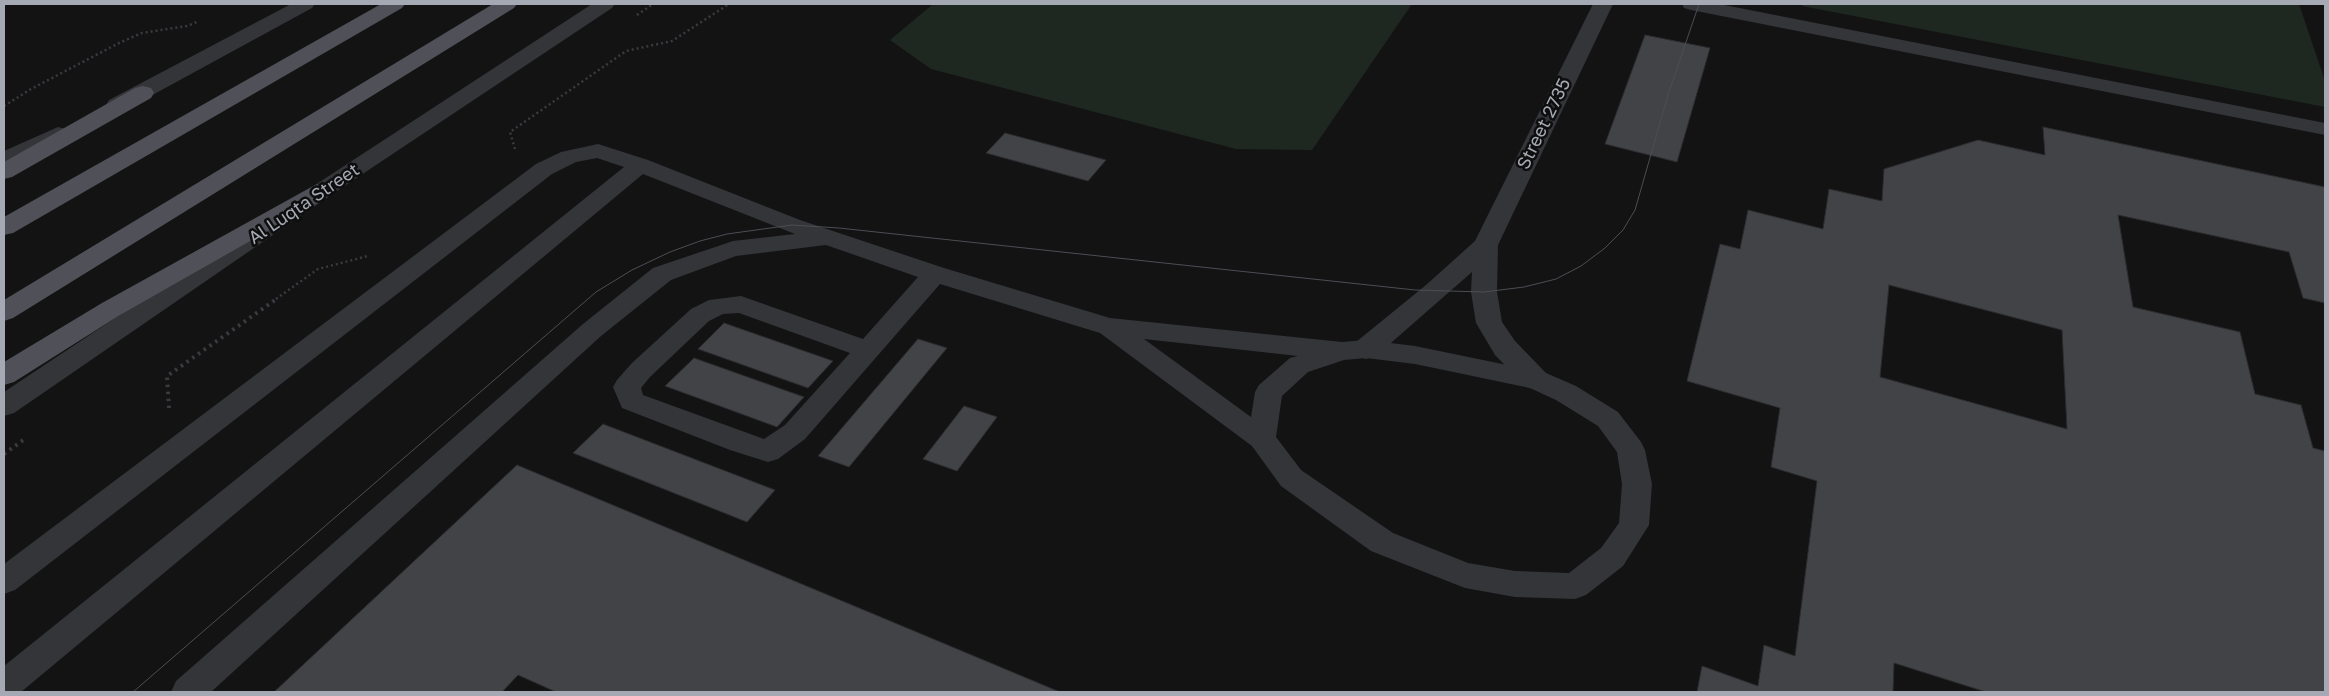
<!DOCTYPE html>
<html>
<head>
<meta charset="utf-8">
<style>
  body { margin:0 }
  #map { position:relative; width:2329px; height:696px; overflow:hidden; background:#131314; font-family:"Golos Text",sans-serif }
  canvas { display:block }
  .frame { position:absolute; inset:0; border:5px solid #a5a9b4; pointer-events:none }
</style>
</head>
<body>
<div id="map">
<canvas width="2329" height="696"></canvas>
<div class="frame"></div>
</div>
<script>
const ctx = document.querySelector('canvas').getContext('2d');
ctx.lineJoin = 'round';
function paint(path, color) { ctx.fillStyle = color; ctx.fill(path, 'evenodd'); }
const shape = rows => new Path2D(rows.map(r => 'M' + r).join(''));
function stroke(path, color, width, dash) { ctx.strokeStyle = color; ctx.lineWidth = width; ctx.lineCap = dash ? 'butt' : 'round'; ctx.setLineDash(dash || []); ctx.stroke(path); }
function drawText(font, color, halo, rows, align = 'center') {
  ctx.font = font + ' "Golos Text",sans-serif'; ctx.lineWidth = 5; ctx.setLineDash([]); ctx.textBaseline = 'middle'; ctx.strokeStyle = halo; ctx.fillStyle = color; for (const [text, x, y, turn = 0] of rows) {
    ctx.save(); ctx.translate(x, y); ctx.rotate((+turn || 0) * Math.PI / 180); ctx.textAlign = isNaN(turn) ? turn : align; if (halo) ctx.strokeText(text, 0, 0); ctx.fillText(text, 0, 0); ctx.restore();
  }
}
const green = shape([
  [933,4,1412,4,1312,150,1236,149,931,69,890,40],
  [1803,4,2299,4,2325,81,2325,107,1802,6]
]);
const building = shape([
  [1645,35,1710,48,1677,162,1605,144,1645,35],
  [2043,127,2325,187,2325,303,2303,298,2289,252,2118,215,2133,307,2240,332,2255,394,2301,405,2313,448,2325,451,2325,692,1986,692,1894,663,1893,692,1697,692,1702,666,1758,686,1764,645,1795,656,1817,481,1771,467,1780,408,1687,381,1720,244,1740,249,1748,210,1823,229,1829,189,1882,201,1884,169,1978,140,2045,155,2043,127],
  [1889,285,2062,330,2067,429,1880,377,1889,285],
  [1005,133,1106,160,1088,181,986,153,1005,133],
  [724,323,833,361,808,388,698,349,724,323],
  [918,339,947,348,849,467,818,456,918,339],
  [694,358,804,397,777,427,665,386,694,358],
  [964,406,997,417,957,471,923,459,964,406],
  [603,424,775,490,747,522,573,453,603,424],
  [517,465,1060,692,556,692,518,675,502,692,274,692,517,465]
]);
const pathFar1 = shape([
  [637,15,653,4],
  [4,106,31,89,119,43,142,33,187,26,197,22],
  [515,149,510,132,626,51,672,41,729,4],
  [276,299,318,269,368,256]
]);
const path = shape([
  [169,408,167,376,278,298],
  [4,454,26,438]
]);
const lane = shape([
  [1682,4,1719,4,2325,123,2325,135,1691,10,1684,8,1682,4],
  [598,144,648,160,800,220,944,268,1110,318,1342,342,1366,340,1415,346,1546,373,1576,386,1618,412,1641,442,1645,450,1652,484,1649,525,1623,566,1586,595,1575,599,1515,597,1465,588,1371,551,1281,486,1252,446,1100,333,940,284,805,439,778,459,768,462,730,450,622,408,613,387,617,380,632,363,691,309,709,300,741,296,863,339,918,277,826,245,736,256,671,280,601,336,211,692,171,692,176,681,583,324,653,268,733,241,795,234,643,174,21,692,4,692,4,666,624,167,597,158,576,162,552,174,15,590,4,594,4,564,536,164,561,152,598,144],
  [739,313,850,353,785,425,764,439,643,395,641,388,650,377,709,321,723,314,739,313],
  [1144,339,1298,356,1290,358,1259,385,1255,392,1251,417,1144,339],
  [1366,358,1415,364,1530,388,1556,400,1598,426,1617,452,1622,484,1619,523,1601,548,1569,573,1515,571,1468,563,1393,533,1301,470,1276,437,1282,396,1308,372,1344,360,1366,358]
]);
const street = shape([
  [291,4,315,4,312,8,125,110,117,112,109,110,106,105,109,100,291,4],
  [592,4,615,4,612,8,331,195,14,413,4,416,4,392,315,185,592,4],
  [1593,4,1613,4,1498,245,1497,292,1502,322,1515,341,1546,373,1550,380,1546,387,1536,390,1526,387,1495,355,1476,323,1471,292,1472,272,1376,356,1366,359,1356,356,1352,349,1356,342,1426,285,1475,241,1593,4],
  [58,127,66,129,69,134,66,139,12,165,4,167,4,151,58,127]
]);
const primary = shape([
  [381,4,405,4,402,8,13,233,4,235,4,217,381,4],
  [493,4,517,4,514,8,13,318,4,321,4,300,493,4],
  [143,86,151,88,154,93,151,98,12,177,4,179,4,162,135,88,143,86],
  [323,183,331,185,335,190,331,195,120,315,14,382,4,385,4,362,102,303,315,185,323,183]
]);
const tram = shape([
  [133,692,596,292,632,270,670,252,700,241,727,234,792,225,839,228,1415,290,1484,292,1524,287,1556,279,1581,266,1605,248,1623,230,1635,210,1668,95,1699,4]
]);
const streetNames = [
  ["Street 2735",1544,124,-64],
  ["Al Luqta Street",304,204,-34]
];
paint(green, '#1f2721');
paint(building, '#424347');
stroke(building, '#2d2d30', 1);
stroke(pathFar1, '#3a3b40', 2.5, [2, 3]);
stroke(path, '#3a3b40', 4, [2.5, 4.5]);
paint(lane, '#343539');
paint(street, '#343539');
paint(primary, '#505158');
stroke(tram, '#4d4e54', 1);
drawText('18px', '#a5a9b4', '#0e0e0f', streetNames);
</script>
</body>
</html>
